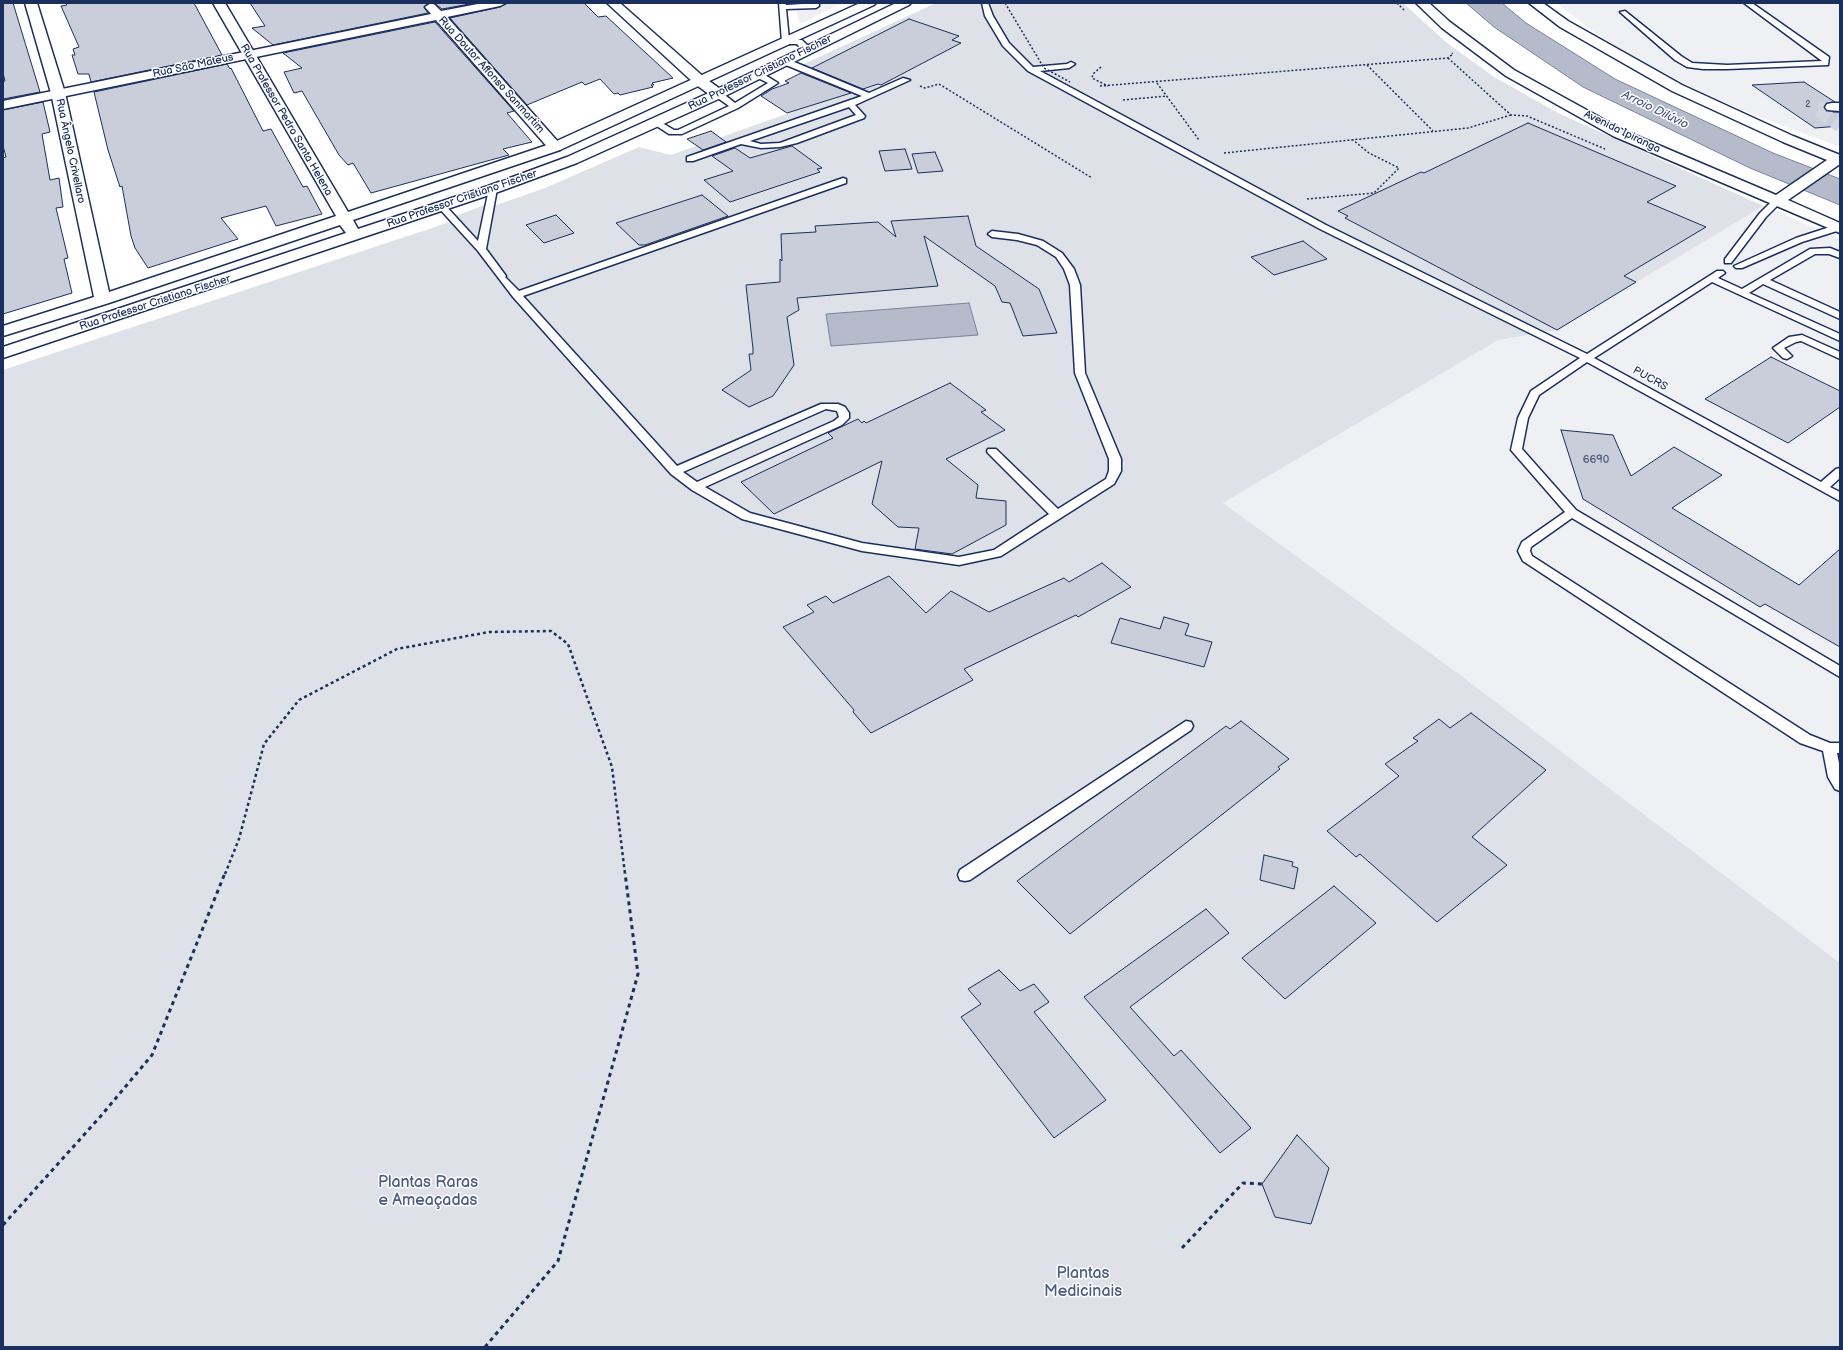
<!DOCTYPE html>
<html>
<head>
<meta charset="utf-8">
<style>
  body { margin:0 }
  #map { position:relative; width:1843px; height:1350px; overflow:hidden; background:#fff; font-family:"Balsamiq Sans",sans-serif }
  canvas { display:block }
  .frame { position:absolute; inset:0; border:4px solid #1b2f5e; pointer-events:none }
</style>
</head>
<body>
<div id="map">
<canvas width="1843" height="1350"></canvas>
<div class="frame"></div>
</div>
<script>
const ctx = document.querySelector('canvas').getContext('2d');
ctx.lineJoin = 'round';
function paint(path, color) { ctx.fillStyle = color; ctx.fill(path, 'evenodd'); }
const shape = rows => new Path2D(rows.map(r => 'M' + r).join(''));
function stroke(path, color, width, dash) { ctx.strokeStyle = color; ctx.lineWidth = width; ctx.lineCap = dash ? 'butt' : 'round'; ctx.setLineDash(dash || []); ctx.stroke(path); }
function drawText(font, color, halo, rows, align = 'center') {
  ctx.font = font + ' "Balsamiq Sans",sans-serif'; ctx.lineWidth = 3; ctx.setLineDash([]); ctx.textBaseline = 'middle'; ctx.strokeStyle = halo; ctx.fillStyle = color; for (const [text, x, y, turn = 0] of rows) {
    ctx.save(); ctx.translate(x, y); ctx.rotate((+turn || 0) * Math.PI / 180); ctx.textAlign = isNaN(turn) ? turn : align; if (halo) ctx.strokeText(text, 0, 0); ctx.fillText(text, 0, 0); ctx.restore();
  }
}
const built = shape([
  [794,3,842,3,800,24],
  [936,3,1403,3,1447,43,1494,77,1558,113,1646,154,1840,239,1840,963,1459,674,1223,503,1497,340],
  [1556,3,1840,3,1840,147,1747,112,1703,93,1643,62,1599,36]
]);
const green = shape([
  [936,3,1403,3,1447,43,1494,77,1558,113,1763,206,1557,330,1498,340,1223,503,1459,674,1840,963,1840,1347,3,1347,3,370,426,230,458,219,456,216,487,204,485,209,545,188,639,147,671,155,837,96,793,69]
]);
const water = shape([
  [1466,3,1502,3,1526,23,1615,79,1773,153,1840,179,1840,205,1750,168,1583,87,1494,27,1466,3],
  [969,303,978,335,831,346,826,314,969,303]
]);
const building = shape([
  [3,3,13,3,40,92,3,99,3,82,5,81,3,73,3,3],
  [65,3,194,3,222,55,91,82,89,74,78,74,72,55,75,55,73,49,79,47,61,6,67,5,65,3],
  [250,3,428,3,424,7,428,13,273,45,252,28,265,26,250,3],
  [434,3,475,3,442,9,434,3],
  [507,3,584,3,598,17,606,16,673,78,652,83,654,85,651,85,653,87,620,95,618,93,614,94,600,79,585,85,582,82,527,105,450,18,500,7,507,3],
  [909,19,959,36,952,40,961,43,881,85,878,84,863,89,812,68,909,19],
  [435,22,514,111,507,113,532,142,503,149,509,155,371,193,353,163,348,165,339,155,302,91,294,93,284,72,302,68,283,53,435,22],
  [227,64,230,69,231,68,263,131,271,129,303,187,307,186,322,214,276,226,266,206,221,218,238,239,148,268,135,248,131,236,122,186,120,187,108,150,94,92,227,64],
  [801,73,851,93,787,113,761,96,772,89,789,83,785,81,801,73],
  [1804,82,1835,102,1827,103,1824,108,1827,112,1840,112,1840,126,1815,128,1752,85,1804,82],
  [43,102,50,132,42,134,50,180,59,178,63,207,56,208,68,258,64,259,72,293,3,314,3,158,6,157,3,146,3,110,43,102],
  [1528,123,1676,186,1647,202,1706,227,1624,276,1636,282,1557,330,1345,218,1348,216,1338,211,1421,172,1424,173,1528,123],
  [711,131,726,142,703,150,687,139,711,131],
  [792,146,822,168,817,169,820,172,730,202,704,180,733,171,712,156,735,148,750,158,792,146],
  [905,149,912,169,885,171,879,151,905,149],
  [935,152,943,171,918,173,912,154,935,152],
  [702,195,728,216,645,245,639,245,616,223,702,195],
  [556,215,574,233,544,243,526,225,556,215],
  [968,216,976,246,1039,289,1057,333,1023,336,1010,303,1002,302,995,286,924,236,938,286,797,298,799,310,787,317,794,365,773,396,749,407,722,390,751,370,749,354,753,354,753,349,746,285,780,282,780,259,782,261,781,234,816,232,815,226,878,222,896,237,891,221,968,216],
  [1303,241,1327,259,1274,275,1251,257,1303,241],
  [1771,357,1840,391,1840,407,1788,443,1705,399,1771,357],
  [950,383,986,410,981,412,1005,430,946,459,978,485,976,498,1006,501,1006,525,952,554,915,549,919,528,898,527,872,504,882,461,774,514,741,482,833,438,828,433,858,419,862,423,864,421,866,423,950,383],
  [1561,430,1613,435,1631,476,1674,447,1722,475,1672,508,1799,585,1840,549,1840,647,1765,604,1760,607,1583,499,1561,430],
  [1102,563,1131,587,1078,617,1076,615,964,669,973,680,871,733,853,712,854,710,783,627,814,612,807,605,826,596,833,603,889,576,926,613,951,591,989,612,1064,578,1069,582,1102,563],
  [1164,617,1189,624,1185,635,1212,642,1204,667,1111,643,1120,618,1160,629,1164,617],
  [1471,713,1546,770,1472,837,1507,865,1437,922,1360,854,1356,857,1327,831,1399,776,1385,764,1418,741,1413,738,1439,719,1450,728,1471,713],
  [1241,721,1289,759,1278,767,1280,769,1070,934,1017,881,1226,726,1230,729,1241,721],
  [1264,855,1293,862,1292,866,1298,868,1294,889,1260,880,1264,855],
  [1334,886,1376,923,1285,999,1242,958,1334,886],
  [1206,909,1229,933,1130,1007,1174,1056,1181,1050,1251,1128,1220,1153,1084,997,1206,909],
  [999,970,1020,991,1034,984,1049,1002,1034,1012,1106,1100,1054,1138,961,1017,981,1004,968,989,999,970],
  [1297,1135,1329,1168,1311,1224,1275,1217,1262,1184,1297,1135]
]);
const streetTunnel = shape([
  [1832,107,1816,109,1840,126]
]);
const pathFar2 = shape([
  [1397,3,1405,11],
  [1448,58,1511,115,1527,116,1605,149],
  [1367,65,1433,131],
  [1101,67,1093,74,1092,78,1108,86],
  [1157,83,1199,140],
  [920,86,925,88,939,84,1092,178],
  [1100,86,1448,58,1453,54,1452,53],
  [1123,100,1167,96],
  [1224,153,1468,128,1511,115],
  [1307,199,1374,193,1399,168,1369,153,1353,140]
]);
const pathFar1 = shape([
  [225,874,239,839,264,744,299,700,397,649,489,632,551,631,568,644,612,767,625,874]
]);
const path = shape([
  [3,1225,100,1117,152,1055,225,873],
  [1182,1248,1243,1183,1262,1184],
  [485,1347,558,1261,638,974,625,873]
]);
const lane = shape([
  [779,3,785,3,786,5,819,3,819,6,816,8,786,9,789,40,802,40,810,48,810,52,804,52,797,44,786,44,782,42,779,3],
  [982,3,988,3,993,16,1009,43,1033,67,1067,64,1071,62,1075,64,1069,68,1040,71,1326,225,1587,354,1717,271,1723,271,1725,273,1718,278,1742,289,1810,249,1830,248,1840,252,1840,258,1829,254,1815,254,1770,280,1840,312,1840,319,1763,284,1749,293,1840,334,1840,341,1712,282,1594,358,1821,482,1836,469,1840,468,1840,478,1830,487,1840,492,1840,501,1587,362,1539,395,1528,418,1522,449,1576,510,1840,666,1840,677,1572,518,1531,547,1530,551,1532,556,1810,735,1830,743,1840,743,1840,753,1837,753,1840,768,1840,791,1835,789,1828,777,1823,751,1800,743,1523,561,1518,551,1522,542,1565,512,1511,450,1518,418,1531,391,1580,358,1320,229,1028,71,1003,46,985,16,982,3],
  [1744,3,1752,3,1829,57,1828,65,1727,69,1703,69,1687,67,1675,60,1620,12,1625,11,1681,56,1692,63,1727,65,1822,61,1744,3],
  [781,59,787,59,869,93,903,78,910,80,855,105,865,116,864,118,797,143,780,147,761,148,741,144,693,161,687,161,687,157,862,96,781,63,781,59],
  [849,107,856,115,791,139,780,143,761,144,750,141,849,107],
  [754,72,760,72,778,83,738,108,682,134,669,134,652,123,659,121,674,130,678,130,729,106,715,96,715,92,721,92,735,103,768,83,754,76,754,72],
  [843,178,846,179,846,183,523,296,677,466,821,404,838,404,845,407,849,413,849,418,842,425,705,487,750,513,862,543,959,557,994,550,1049,514,988,453,987,451,988,449,996,449,1058,509,1106,479,1109,471,1109,459,1075,373,1070,285,1064,269,1056,257,1037,245,1017,240,992,237,988,234,992,231,1018,234,1043,241,1062,253,1074,269,1080,285,1085,373,1121,459,1121,471,1114,484,1001,556,959,565,862,551,742,519,692,490,671,474,513,297,478,251,437,206,438,204,444,204,478,241,489,189,490,187,496,187,497,189,486,249,506,276,505,277,519,291,843,178],
  [826,409,837,411,839,417,834,421,697,482,683,472,826,409],
  [1777,198,1780,199,1780,203,1766,217,1731,263,1725,263,1725,259,1760,213,1774,199,1777,198],
  [1836,225,1840,225,1840,230,1802,242,1742,268,1736,268,1734,266,1796,238,1836,225],
  [1802,335,1840,352,1840,359,1801,341,1796,342,1784,348,1792,356,1787,359,1783,358,1773,348,1789,337,1802,335],
  [1186,721,1191,722,1193,726,1191,730,970,880,965,881,960,880,958,875,960,870,1186,721]
]);
const street = shape([
  [431,3,435,5,441,11,483,3,506,3,500,6,447,17,560,144,562,147,560,150,550,150,436,20,3,109,3,101,431,14,425,7,431,3],
  [607,3,620,3,705,78,723,91,725,94,723,97,713,97,695,84,607,3],
  [1832,103,1840,103,1840,111,1827,110,1825,107,1827,104,1832,103]
]);
const secondary = shape([
  [25,3,37,3,65,93,109,292,336,216,213,3,225,3,348,212,550,144,860,3,876,3,874,5,560,150,353,220,358,229,488,186,567,157,713,91,896,3,911,3,909,5,723,97,577,163,498,192,3,358,3,347,346,233,340,225,109,303,3,336,3,326,94,297,51,93,25,3],
  [1416,3,1429,3,1450,22,1514,70,1623,130,1776,195,1827,160,1783,142,1672,91,1560,27,1529,3,1543,3,1568,21,1682,85,1793,136,1840,155,1840,164,1788,200,1840,223,1840,233,1613,136,1506,76,1442,28,1416,3]
]);
const pathBridge = shape([
  [1005,3,1044,68,1070,82]
]);
const farNumbernames = [
  ["2",1808,105]
];
const farStreetnames = [
  ["Rua São Mateus",193,66,-12],
  ["Rua Professor Cristiano Fischer",760,73,-26],
  ["Rua Doutor Affonso Sanmartim",491,75,48],
  ["Rua Professor Pedro Santa Helena",286,120,60],
  ["Avenida Ipiranga",1622,132,26],
  ["Rua Ângelo Crivellaro",70,151,78],
  ["Rua Professor Cristiano Fischer",462,199,-19],
  ["Rua Professor Cristiano Fischer",155,303,-18],
  ["PUCRS",1650,379,29]
];
const numberNames = [
  ["6690",1596,460]
];
const farWaternames = [
  ["Arroio Dilúvio",1655,110,26]
];
const nearParknames = [
  ["Plantas Raras",428,1183],
  ["e Ameaçadas",428,1201],
  ["Plantas",1083,1274],
  ["Medicinais",1083,1292]
];
paint(built, '#eff0f4');
paint(green, '#dee1e7');
paint(water, '#b5bbca');
stroke(water, '#77839f', 1);
paint(building, '#caceda');
stroke(building, '#1b2f5e', 1);
stroke(streetTunnel, '#d1d5df', 13, [13, 6]);
stroke(lane, '#1b2f5e', 3);
stroke(street, '#1b2f5e', 3);
stroke(secondary, '#1b2f5e', 3);
stroke(pathFar2, '#1b2f5e', 1.5, [2, 2]);
stroke(pathFar1, '#1b2f5e', 2.5, [3, 3]);
stroke(path, '#1b2f5e', 3, [4, 4]);
paint(lane, '#fff');
paint(street, '#fff');
paint(secondary, '#fff');
stroke(pathBridge, '#1b2f5e', 1.5, [2, 2]);
drawText('9px', '#47577d', null, farNumbernames);
drawText('11px', '#1b2f5e', '#fff', farStreetnames);
drawText('11px', '#47577d', null, numberNames);
drawText('italic 12px', '#49597e', '#fff', farWaternames);
drawText('16px', '#4c5c80', '#fff', nearParknames);
</script>
</body>
</html>
